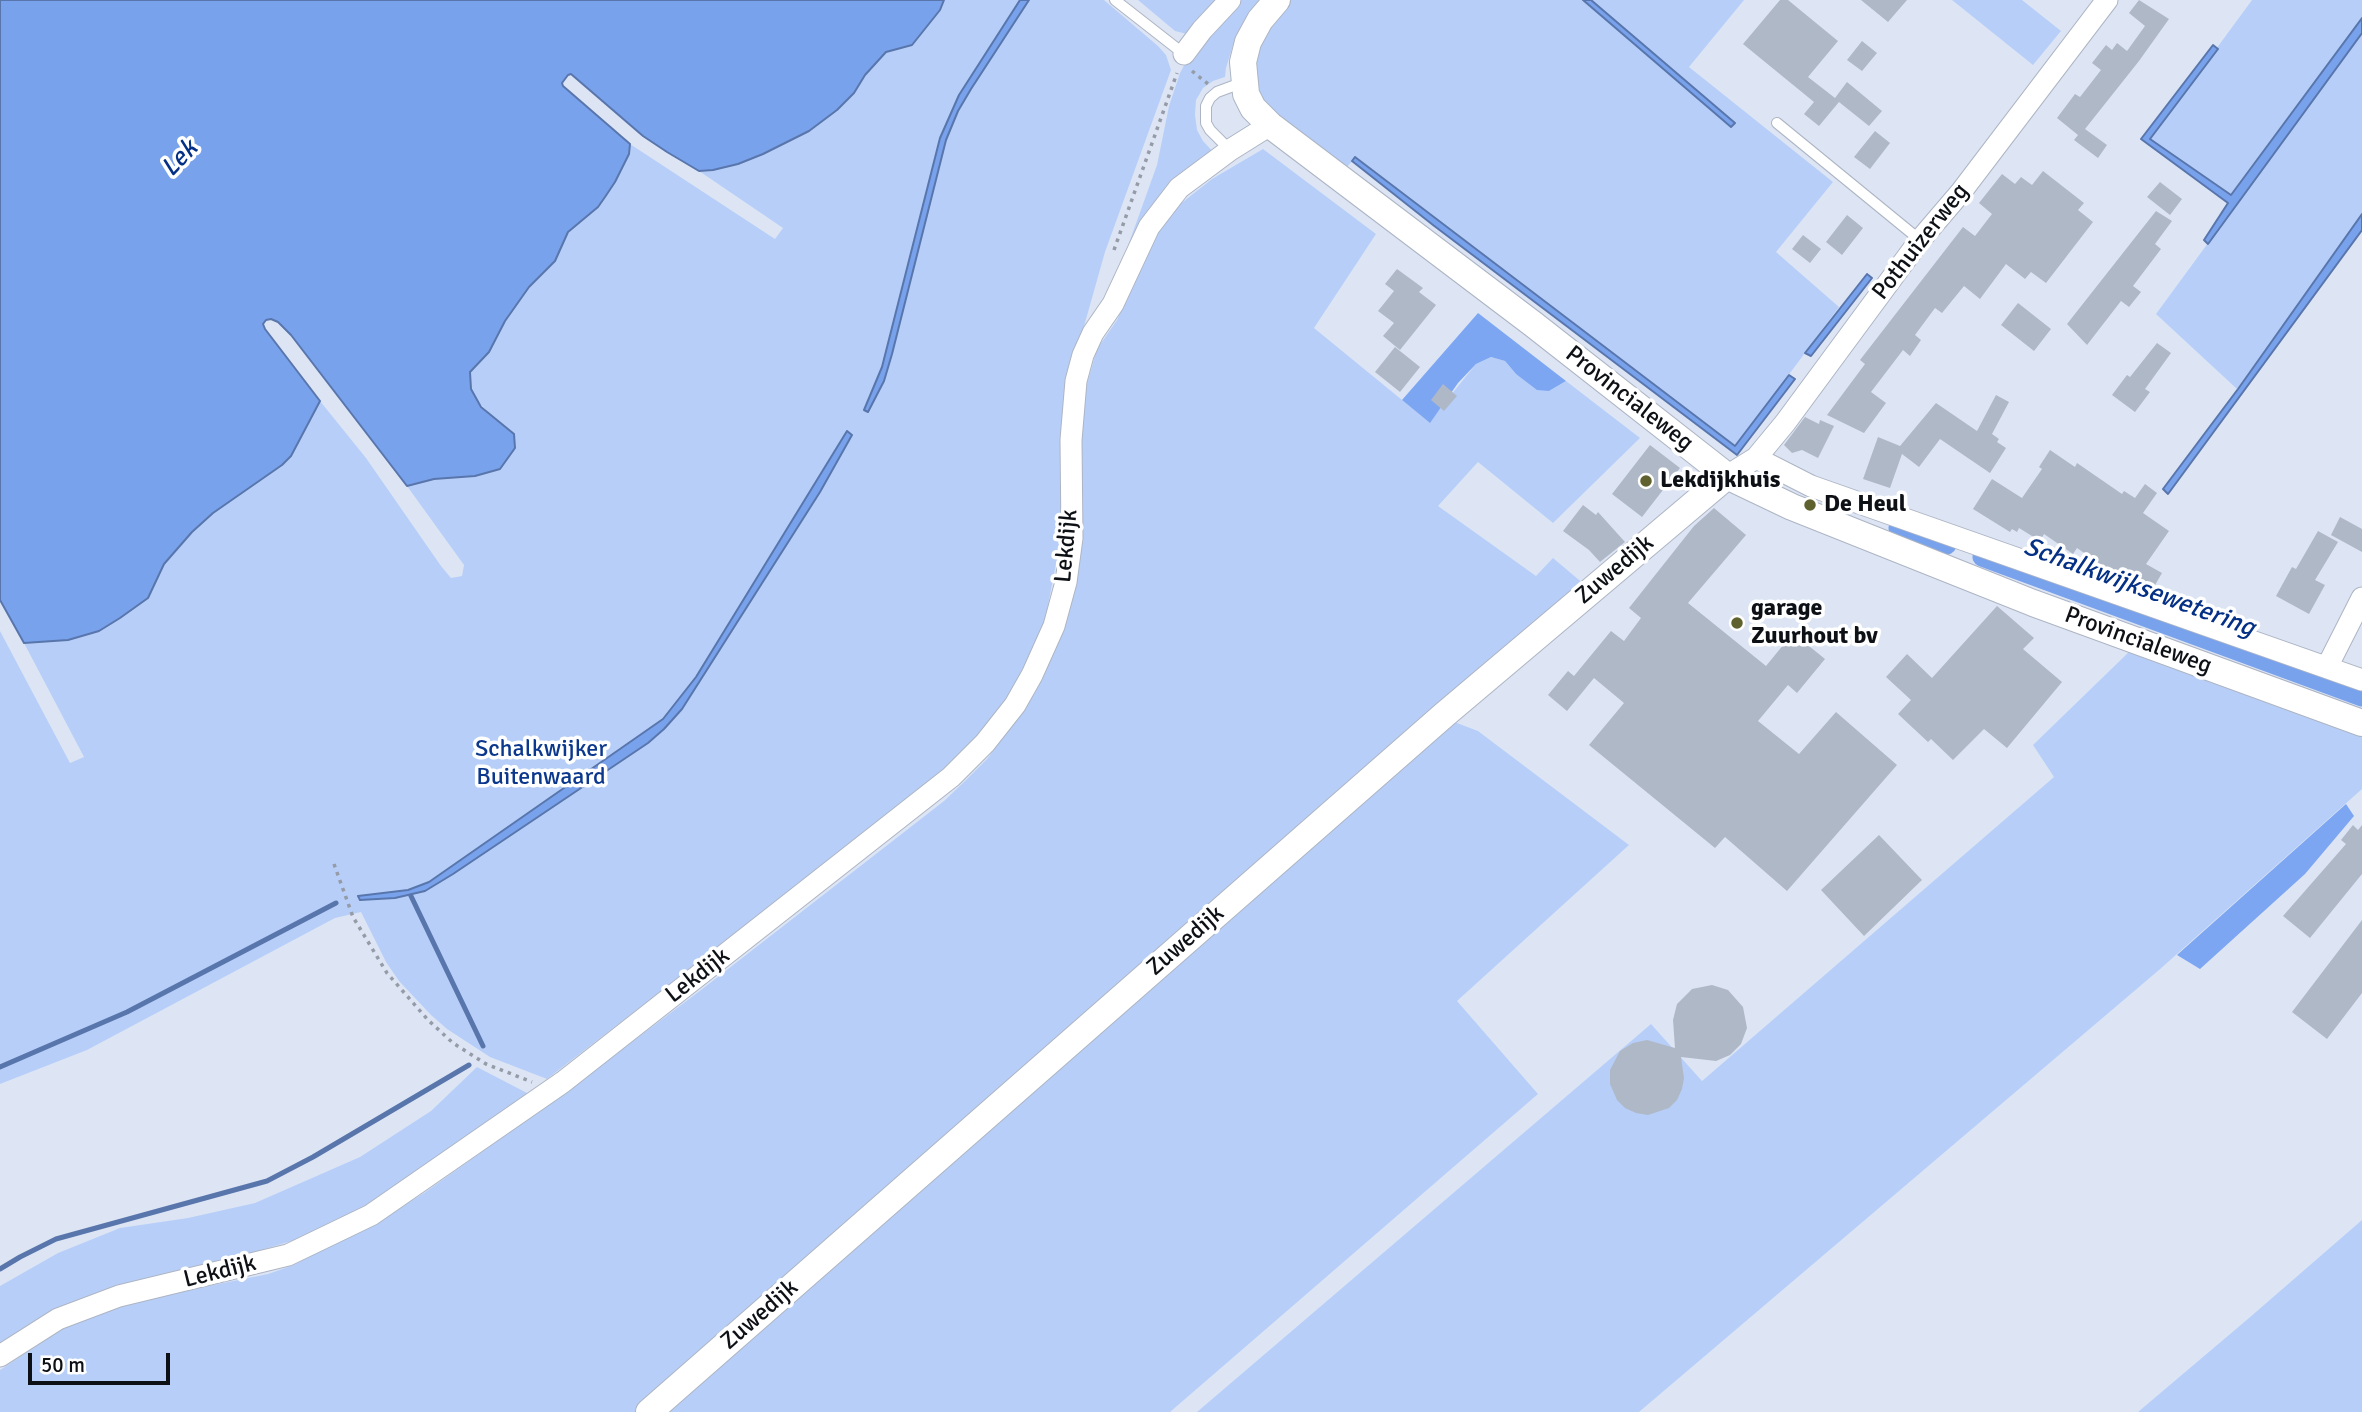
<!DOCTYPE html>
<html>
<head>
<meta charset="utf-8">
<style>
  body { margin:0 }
  #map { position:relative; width:2362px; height:1412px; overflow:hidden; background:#dde5f5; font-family:Signika,sans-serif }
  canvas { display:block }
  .scale { position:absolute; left:28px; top:1353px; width:142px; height:32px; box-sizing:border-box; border:4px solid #0d1015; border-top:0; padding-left:9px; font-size:21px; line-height:24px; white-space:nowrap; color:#0d1015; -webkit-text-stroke:5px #fff; paint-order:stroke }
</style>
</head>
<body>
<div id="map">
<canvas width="2362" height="1412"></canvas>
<div class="scale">50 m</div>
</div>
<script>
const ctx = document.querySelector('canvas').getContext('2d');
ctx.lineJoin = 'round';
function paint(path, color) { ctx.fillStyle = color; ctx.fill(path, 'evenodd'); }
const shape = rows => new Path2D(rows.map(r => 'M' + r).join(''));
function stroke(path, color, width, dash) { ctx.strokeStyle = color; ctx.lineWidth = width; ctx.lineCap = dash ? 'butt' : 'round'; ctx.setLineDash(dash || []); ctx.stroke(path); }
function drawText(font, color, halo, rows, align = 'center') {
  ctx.font = font + ' Signika,sans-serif'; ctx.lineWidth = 7; ctx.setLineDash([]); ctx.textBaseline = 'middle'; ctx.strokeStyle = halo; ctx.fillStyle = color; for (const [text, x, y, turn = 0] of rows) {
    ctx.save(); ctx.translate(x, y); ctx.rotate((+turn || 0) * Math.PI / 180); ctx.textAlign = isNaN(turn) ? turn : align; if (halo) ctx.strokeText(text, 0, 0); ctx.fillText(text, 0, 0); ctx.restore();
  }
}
const green = shape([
  [944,0,1104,0,1158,46,1166,55,1171,70,1105,252,1066,390,1062,517,1059,548,1045,621,1017,684,978,735,923,789,547,1079,490,1057,447,1029,431,1015,399,981,386,962,361,912,335,918,87,1050,0,1084,0,631,70,763,84,757,24,643,68,640,99,631,148,598,164,564,192,532,213,513,282,465,320,401,366,458,441,566,451,578,462,576,464,565,407,486,434,479,475,476,499,469,515,449,514,434,493,418,474,397,471,389,470,372,489,352,505,321,529,286,555,261,568,232,605,197,615,182,629,154,630,144,775,239,783,228,699,171,738,164,809,131,837,110,854,93,865,75,886,52,912,45,940,10],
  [1138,0,1217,0,1187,34,1175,31],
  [1240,0,1265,0,1245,23,1233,45,1226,68,1225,77,1213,81,1203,88,1196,100,1195,115,1197,130,1203,141,1216,155,1116,279,1157,165,1169,106,1180,73,1195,45],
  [1291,0,1744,0,1689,67,1833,182,1776,252,1839,307,1736,446,1356,157,1344,170,1270,111,1261,97,1255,80,1254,64,1265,30],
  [1952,0,2022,0,2061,31,2033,65],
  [2252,0,2362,0,2362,18,2230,195,2150,139],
  [2362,33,2362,214,2237,389,2156,314],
  [1263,149,1376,234,1314,328,1429,422,1476,364,1491,357,1505,361,1516,374,1549,391,1566,381,1640,438,1553,523,1478,462,1438,506,1536,576,1553,558,1585,585,637,1412,0,1412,0,1370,63,1329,92,1315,139,1300,268,1274,291,1266,381,1220,424,1193,548,1105,701,990,944,801,965,781,987,759,1022,713,1035,693,1058,644,1068,612,1080,467,1082,412,1087,384,1097,349,1117,320,1149,248,1170,212,1212,179],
  [2133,648,2362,728,2362,789,2159,970,1639,1412,1197,1412,1651,1024,1702,1081,2054,777,2033,745],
  [1449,720,1478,731,1629,845,1457,1001,1538,1094,1170,1412,660,1412],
  [477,1067,529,1094,399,1187,312,1235,261,1250,134,1282,56,1310,0,1346,0,1286,58,1253,120,1228,188,1218,255,1203,360,1157,431,1111],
  [2362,1220,2362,1412,2138,1412,2249,1318]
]);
const forest = shape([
  [1478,313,1566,381,1549,391,1537,390,1516,374,1505,361,1491,357,1476,364,1458,383,1430,423,1402,400],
  [2346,804,2354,816,2305,874,2200,969,2177,955]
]);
const water = shape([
  [0,0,944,0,940,10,912,45,886,52,865,75,854,93,837,110,809,131,763,154,738,164,713,170,699,171,667,152,643,136,571,74,568,75,562,83,563,86,630,144,629,154,615,182,605,197,598,207,568,232,555,261,529,287,505,321,489,352,470,372,471,389,481,407,514,434,515,448,500,469,475,476,434,479,407,486,291,335,278,322,271,319,266,320,263,324,265,329,320,401,291,456,282,465,213,513,192,532,164,564,148,598,120,618,99,631,68,640,24,643,0,600,0,0],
  [1020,0,1029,0,971,89,958,111,946,140,892,354,884,381,868,412,864,410,882,367,940,138,959,95,1020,0],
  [1583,0,1591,0,1735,123,1731,127,1583,0],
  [2362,18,2362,33,2208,244,2204,240,2228,203,2141,139,2213,45,2218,49,2150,139,2231,195,2362,18],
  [1355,157,1735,446,1789,375,1795,379,1737,455,1433,225,1352,161,1355,157],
  [2362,214,2362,230,2168,494,2163,489,2238,389,2362,214],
  [1867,274,1872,278,1811,356,1805,353,1867,274],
  [847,431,852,435,820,492,682,709,664,729,648,743,453,874,425,891,395,898,360,900,358,896,408,890,429,882,663,719,696,677,847,431]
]);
const stream = shape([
  [411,896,483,1046],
  [0,1067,127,1012,336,903],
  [0,1269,20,1257,56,1239,267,1181,313,1157,469,1065]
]);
const canal = shape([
  [1898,528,1947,545],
  [1982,557,2362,697]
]);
const building = shape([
  [1780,0,1788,0,1838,41,1808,77,1835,98,1847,82,1882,111,1869,126,1839,102,1819,126,1804,114,1814,102,1743,44],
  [1861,0,1907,0,1888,22],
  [2139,0,2169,19,2139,61,2085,129,2107,145,2098,158,2074,140,2078,135,2057,118,2075,94,2080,97,2101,70,2092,63,2106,45,2112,50,2117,43,2127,51,2145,26,2129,13],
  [1862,41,1877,53,1862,71,1847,60],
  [1875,131,1890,143,1870,169,1854,157],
  [2043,171,2084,203,2078,210,2093,222,2046,283,2031,272,2025,279,2006,264,1980,299,1964,286,1942,313,1935,308,1915,335,1921,340,1910,356,1903,350,1871,392,1886,403,1864,433,1827,415,1865,364,1860,360,1963,227,1975,236,1992,214,1979,203,2002,174,2015,184,2021,177,2032,185],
  [2160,182,2182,199,2170,215,2147,197],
  [2156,211,2172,221,2155,244,2161,249,2133,286,2141,292,2129,307,2121,301,2087,345,2067,324],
  [1847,215,1863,228,1842,255,1826,242],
  [1803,235,1821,249,1810,263,1792,249],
  [1397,269,1423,288,1419,292,1436,305,1400,350,1383,336,1394,323,1378,311,1394,291,1385,284],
  [2018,303,2051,329,2034,351,2001,325],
  [2157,343,2171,353,2145,389,2150,392,2135,412,2112,395,2127,375,2130,377],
  [1395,347,1420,367,1400,392,1375,372],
  [1443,384,1457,396,1444,411,1431,400],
  [1996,395,2009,402,1992,434,1999,439,1997,442,2006,448,1990,473,1940,439,1919,467,1902,454,1890,488,1863,479,1878,437,1900,446,1936,403,1977,431],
  [1805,417,1819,424,1820,420,1834,426,1818,458,1802,450,1792,453,1784,445],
  [1650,445,1680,468,1642,517,1612,494],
  [2050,450,2075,467,2077,463,2122,494,2124,491,2135,498,2145,484,2157,493,2143,513,2169,531,2146,564,2162,573,2151,592,2107,569,2077,548,2073,554,2044,534,2040,541,2019,528,2017,532,2012,529,2010,532,1973,509,1992,479,2022,498,2042,469,2039,467],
  [1583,505,1596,515,1598,512,1625,542,1600,562,1589,550,1563,531],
  [1714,508,1746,535,1688,603,1766,666,1793,633,1825,659,1797,693,1788,685,1758,721,1799,754,1836,712,1897,765,1787,891,1725,837,1715,848,1589,745,1624,703,1594,678,1567,711,1548,695,1568,671,1574,676,1611,631,1624,641,1641,618,1629,608,1694,526],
  [2340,517,2362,529,2362,552,2331,535],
  [2318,531,2338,542,2315,580,2325,585,2309,614,2276,596,2292,567,2296,569],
  [1997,606,2034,638,2023,649,2062,682,2007,748,1984,729,1953,760,1931,739,1928,742,1898,714,1911,700,1886,677,1907,654,1932,678],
  [2353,825,2358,830,2362,825,2362,874,2310,938,2283,916,2346,844,2341,840],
  [1879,835,1922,880,1864,936,1821,890],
  [2362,920,2362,993,2327,1039,2292,1012],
  [1712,985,1728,990,1743,1007,1747,1028,1741,1044,1730,1055,1716,1061,1681,1057,1684,1078,1682,1089,1677,1100,1669,1108,1648,1115,1636,1113,1625,1108,1617,1100,1610,1084,1610,1070,1620,1051,1633,1043,1647,1040,1675,1048,1673,1020,1677,1004,1692,989]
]);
const path = shape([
  [1192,71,1208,84],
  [1114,250,1177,73],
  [334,864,353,917,387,973,428,1020,453,1043,486,1064,532,1082]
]);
const service = shape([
  [1115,0,1184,54],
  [1777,123,1920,240],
  [1230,150,1210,130,1206,123,1206,106,1210,98,1217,92,1244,82]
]);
const minor = shape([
  [1184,54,1202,30,1230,0],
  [1756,458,1811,486,2362,680],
  [1727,476,1756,458,1785,423,1920,240,1961,192,2107,0],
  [2327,667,2362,598],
  [0,1356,58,1319,119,1296,288,1255,371,1215,563,1082,951,777,985,743,1015,705,1032,675,1054,626,1066,582,1072,538,1071,440,1076,381,1083,355,1093,333,1113,304,1149,227,1179,188,1230,150,1270,125]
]);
const tertiary = shape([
  [1277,0,1260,20,1248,42,1243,62,1246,94,1253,108,1270,125,1533,324,1727,476,1792,507,2033,603,2362,723],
  [649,1412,1444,715,1727,476]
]);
const markers = [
  [1646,481,7,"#5f622f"],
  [1810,505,7,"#5f622f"],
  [1737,623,7,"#5f622f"]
];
const streetNames = [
  ["Pothuizerweg",1921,242,-52],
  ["Provincialeweg",1629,399,38],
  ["Lekdijk",1067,546,-85],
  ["Zuwedijk",1615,570,-40],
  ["Provincialeweg",2138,641,20],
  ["Zuwedijk",1186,941,-41],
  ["Lekdijk",698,976,-38],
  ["Lekdijk",220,1272,-14],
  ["Zuwedijk",760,1315,-41]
];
const poiNames = [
  ["Lekdijkhuis",1660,481],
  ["De Heul",1824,505],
  ["garage",1751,609],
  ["Zuurhout bv",1751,637]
];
const parkNames = [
  ["Schalkwijker",541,750],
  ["Buitenwaard",541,778]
];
const waterNames = [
  ["Lek",180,159,-46],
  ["Schalkwijksewetering",2139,588,20]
];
paint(green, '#b7cff8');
paint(forest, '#7da6f2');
paint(water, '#79a2ed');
stroke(water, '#5976ac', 2);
stroke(stream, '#5976ac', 5);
stroke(canal, '#79a2ed', 19);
paint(building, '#afb8c6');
stroke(service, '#adb5c4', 12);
stroke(minor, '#adb5c4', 23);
stroke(tertiary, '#adb5c4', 28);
stroke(path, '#959ba7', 3.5, [3.5, 5]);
stroke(service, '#fff', 10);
stroke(minor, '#fff', 21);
stroke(tertiary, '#fff', 26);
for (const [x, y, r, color] of markers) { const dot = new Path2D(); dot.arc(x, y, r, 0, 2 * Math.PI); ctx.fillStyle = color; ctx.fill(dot); stroke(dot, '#fff', 2.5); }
drawText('24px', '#0d1015', '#fff', streetNames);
drawText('bold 24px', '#0d1015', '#fff', poiNames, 'left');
drawText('24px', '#0b378d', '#fff', parkNames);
drawText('italic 26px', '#043085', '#fff', waterNames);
</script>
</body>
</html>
